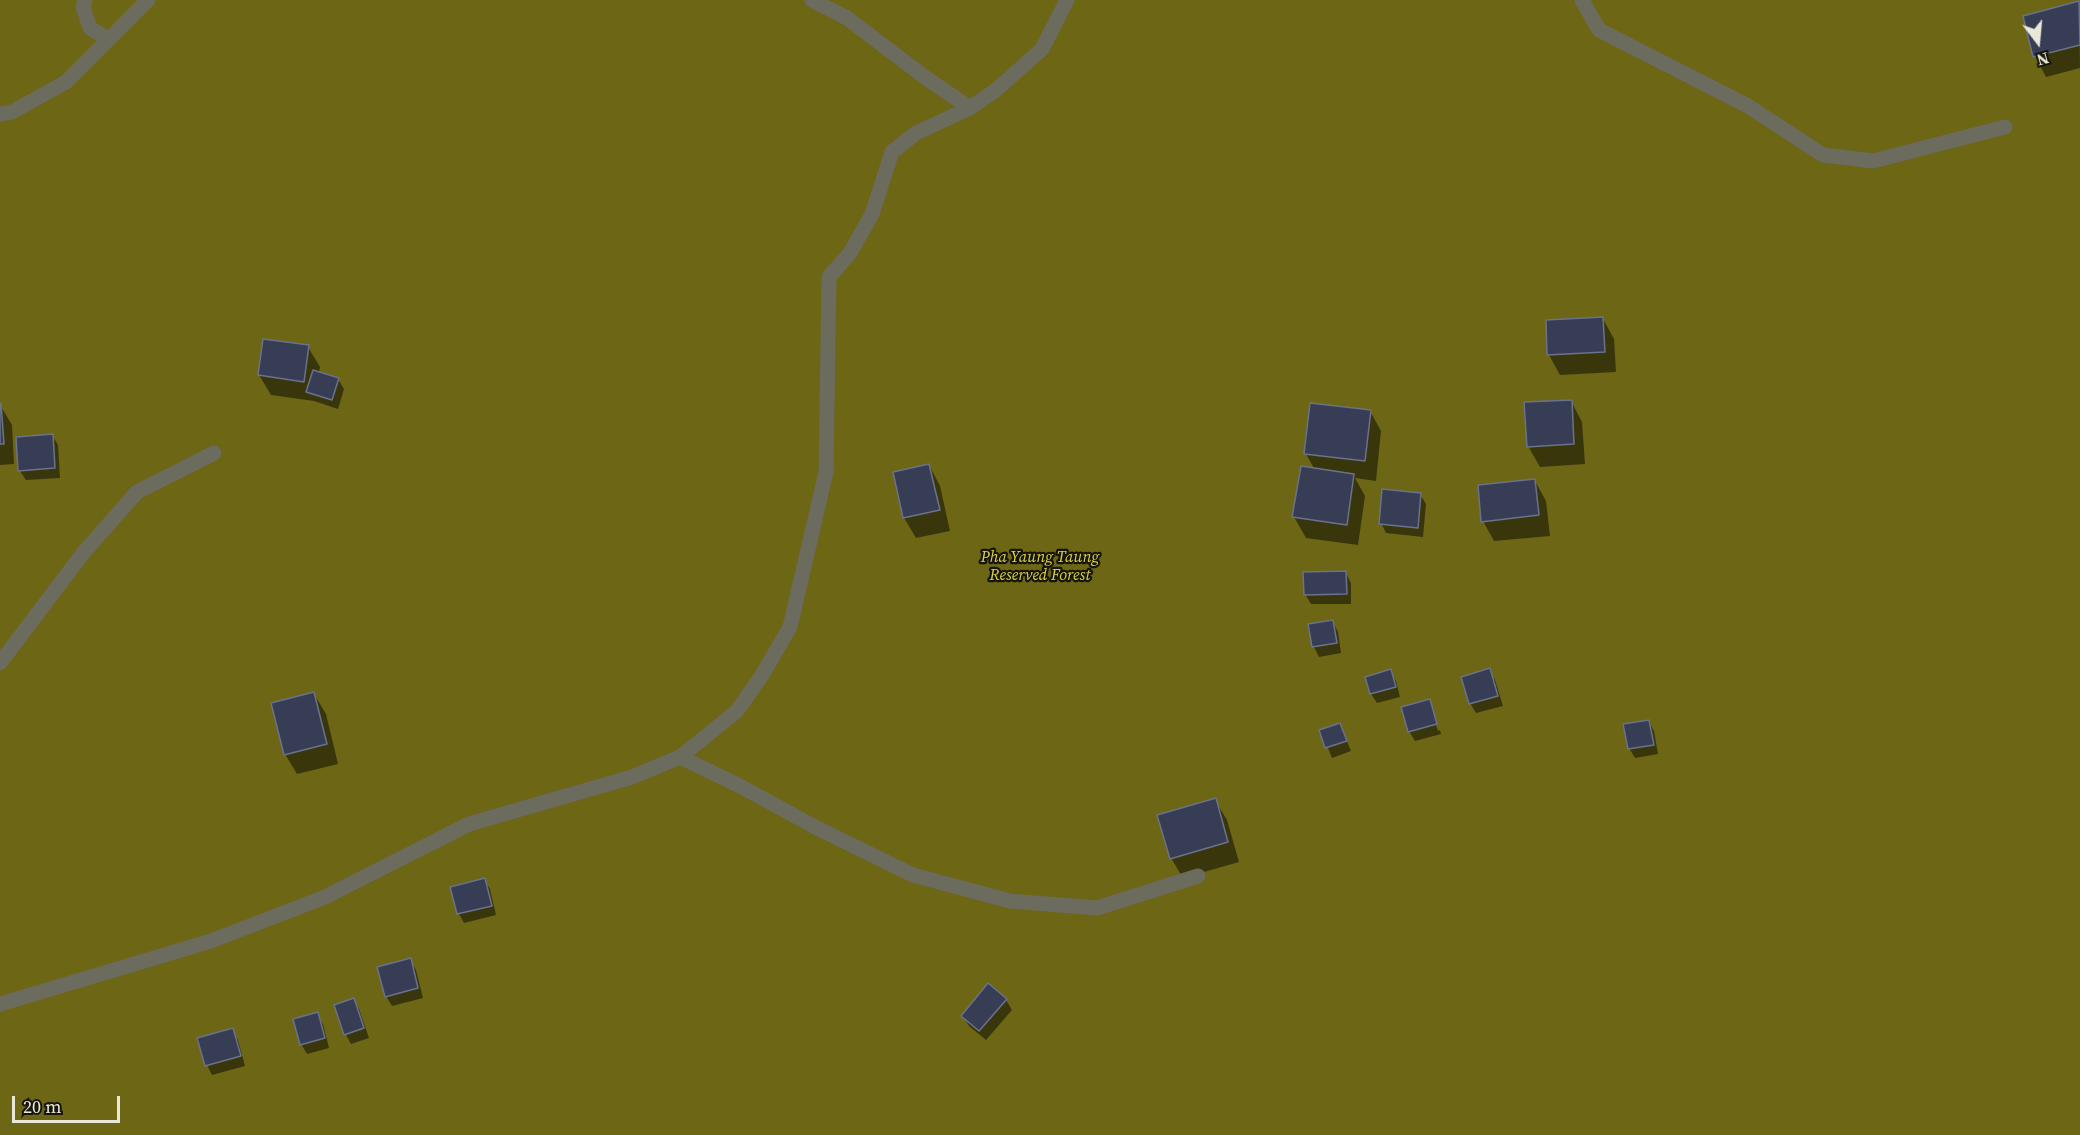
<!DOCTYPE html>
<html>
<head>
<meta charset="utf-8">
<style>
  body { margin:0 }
  #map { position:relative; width:2080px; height:1135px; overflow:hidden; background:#302d13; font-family:"Source Serif 4",serif }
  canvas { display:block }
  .north { position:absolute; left:2008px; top:12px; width:60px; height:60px; -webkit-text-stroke:4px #16150a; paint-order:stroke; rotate:164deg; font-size:16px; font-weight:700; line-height:24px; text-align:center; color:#e9e8d8 }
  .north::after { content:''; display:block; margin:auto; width:21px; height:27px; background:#e9e8d8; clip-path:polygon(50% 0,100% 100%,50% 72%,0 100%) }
  .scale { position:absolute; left:12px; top:1096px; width:108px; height:27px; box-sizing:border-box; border:3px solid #e9e8d8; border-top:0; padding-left:8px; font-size:18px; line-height:21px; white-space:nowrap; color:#e9e8d8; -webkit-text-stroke:4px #16150a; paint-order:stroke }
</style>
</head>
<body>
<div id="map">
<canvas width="2080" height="1135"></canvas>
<div class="north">N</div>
<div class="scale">20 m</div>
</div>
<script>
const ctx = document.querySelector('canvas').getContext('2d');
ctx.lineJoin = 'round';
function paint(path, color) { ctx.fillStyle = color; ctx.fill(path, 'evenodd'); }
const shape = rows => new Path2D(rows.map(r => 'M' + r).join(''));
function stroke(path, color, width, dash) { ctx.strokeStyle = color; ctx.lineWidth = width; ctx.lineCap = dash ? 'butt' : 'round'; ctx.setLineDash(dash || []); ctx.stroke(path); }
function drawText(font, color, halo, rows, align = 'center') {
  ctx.font = font + ' "Source Serif 4",serif'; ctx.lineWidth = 4.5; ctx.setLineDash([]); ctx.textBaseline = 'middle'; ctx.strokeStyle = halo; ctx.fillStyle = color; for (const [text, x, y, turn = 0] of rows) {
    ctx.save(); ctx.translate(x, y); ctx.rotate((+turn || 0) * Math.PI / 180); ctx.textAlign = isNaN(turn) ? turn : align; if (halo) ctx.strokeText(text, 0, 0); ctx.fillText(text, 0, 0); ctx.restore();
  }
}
const forest = shape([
  [0,0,2080,0,2080,1135,0,1135]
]);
const shadow = shape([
  [2079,3,2080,68,2046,77,2035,56],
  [1603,319,1614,339,1616,372,1560,375,1549,355],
  [308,347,320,367,319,373,338,379,344,389,338,409,314,401,271,395,259,375],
  [1571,401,1582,422,1585,464,1540,467,1528,446],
  [0,405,12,425,14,464,0,465],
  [1370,411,1381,431,1376,481,1355,478,1365,496,1358,545,1306,538,1294,517,1315,470,1306,454],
  [52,435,58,445,60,478,26,480,20,471],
  [929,465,940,486,950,531,916,538,904,518,895,473],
  [1535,481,1546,501,1550,536,1494,541,1483,521],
  [1420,494,1426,504,1423,537,1386,533,1381,523],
  [1346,573,1351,583,1351,604,1311,604,1305,594],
  [1333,622,1338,632,1341,653,1319,657,1314,647,1310,625],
  [1489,670,1495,680,1503,706,1476,713,1470,703],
  [1390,671,1396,681,1400,697,1377,703,1371,694],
  [314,694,326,714,338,764,297,774,285,754],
  [1429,701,1434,709,1431,709,1438,731,1440,730,1435,710,1441,734,1415,741,1409,731],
  [1649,721,1654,731,1658,754,1635,758,1629,748],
  [1340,725,1351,751,1332,758,1321,731],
  [1215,800,1227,820,1239,862,1183,878,1171,858],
  [484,879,490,889,496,915,464,923,459,914],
  [410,960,416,970,423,998,392,1006,386,996],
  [354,999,359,1009,369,1038,351,1044,346,1035,336,1005],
  [1006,1000,1012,1010,986,1040,969,1026,963,1016],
  [317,1014,323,1024,329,1048,307,1054,301,1044],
  [232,1030,238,1040,245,1066,212,1075,207,1065]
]);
const building = shape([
  [2079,1,2080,45,2033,57,2023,16,2079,1],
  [1603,317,1605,352,1547,355,1546,320,1603,317],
  [263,339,309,345,304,382,258,375,263,339],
  [313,370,339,378,332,400,306,392,313,370],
  [1572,400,1574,444,1527,447,1524,402,1572,400],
  [1,403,4,444,0,444,0,404,1,403],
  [1310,403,1371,410,1365,461,1304,454,1310,403],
  [53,434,55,468,18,471,16,437,53,434],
  [929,464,940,510,903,518,893,472,929,464],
  [1301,466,1354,474,1347,525,1292,517,1301,466],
  [1535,479,1539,515,1481,522,1478,485,1535,479],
  [1382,489,1421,493,1418,528,1379,524,1382,489],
  [1346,571,1347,594,1304,595,1303,572,1346,571],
  [1333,620,1337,643,1312,647,1308,624,1333,620],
  [1490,668,1498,696,1469,704,1461,677,1490,668],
  [1391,669,1396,687,1370,694,1365,677,1391,669],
  [314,692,327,744,284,755,271,703,314,692],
  [1430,699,1437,724,1408,732,1401,707,1430,699],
  [1649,720,1654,745,1628,749,1623,724,1649,720],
  [1340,723,1347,741,1325,748,1319,730,1340,723],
  [1216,798,1228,842,1170,859,1157,815,1216,798],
  [485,878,492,906,457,914,450,887,485,878],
  [411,958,418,988,385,997,377,967,411,958],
  [988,983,1007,999,979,1031,961,1016,988,983],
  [354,998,364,1028,344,1035,334,1005,354,998],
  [318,1012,325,1038,300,1045,293,1019,318,1012],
  [233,1028,241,1056,205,1066,197,1038,233,1028]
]);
const minor = shape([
  [85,0,83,7,90,28,108,39],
  [812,0,847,18,926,78,970,108],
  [1582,0,1599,30,1748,106,1823,155,1873,161,2005,127],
  [0,114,12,112,66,82,148,0],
  [0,663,84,552,137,492,214,453],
  [680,757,740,786,817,828,913,875,1010,901,1097,908,1198,876],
  [0,1004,211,941,325,897,469,824,632,777,680,757,737,711,762,675,790,627,826,472,829,277,850,253,872,214,892,152,916,133,970,108,996,90,1042,49,1067,0]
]);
const parkNames = [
  ["Pha Yaung Taung",1040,558],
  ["Reserved Forest",1040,576]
];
paint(forest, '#6d6615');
paint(shadow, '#0007');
paint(building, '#373d55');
stroke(building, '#6b728c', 1.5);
stroke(minor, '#6b6b5e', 15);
drawText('italic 16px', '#dbcf48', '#16150a', parkNames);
</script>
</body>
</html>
